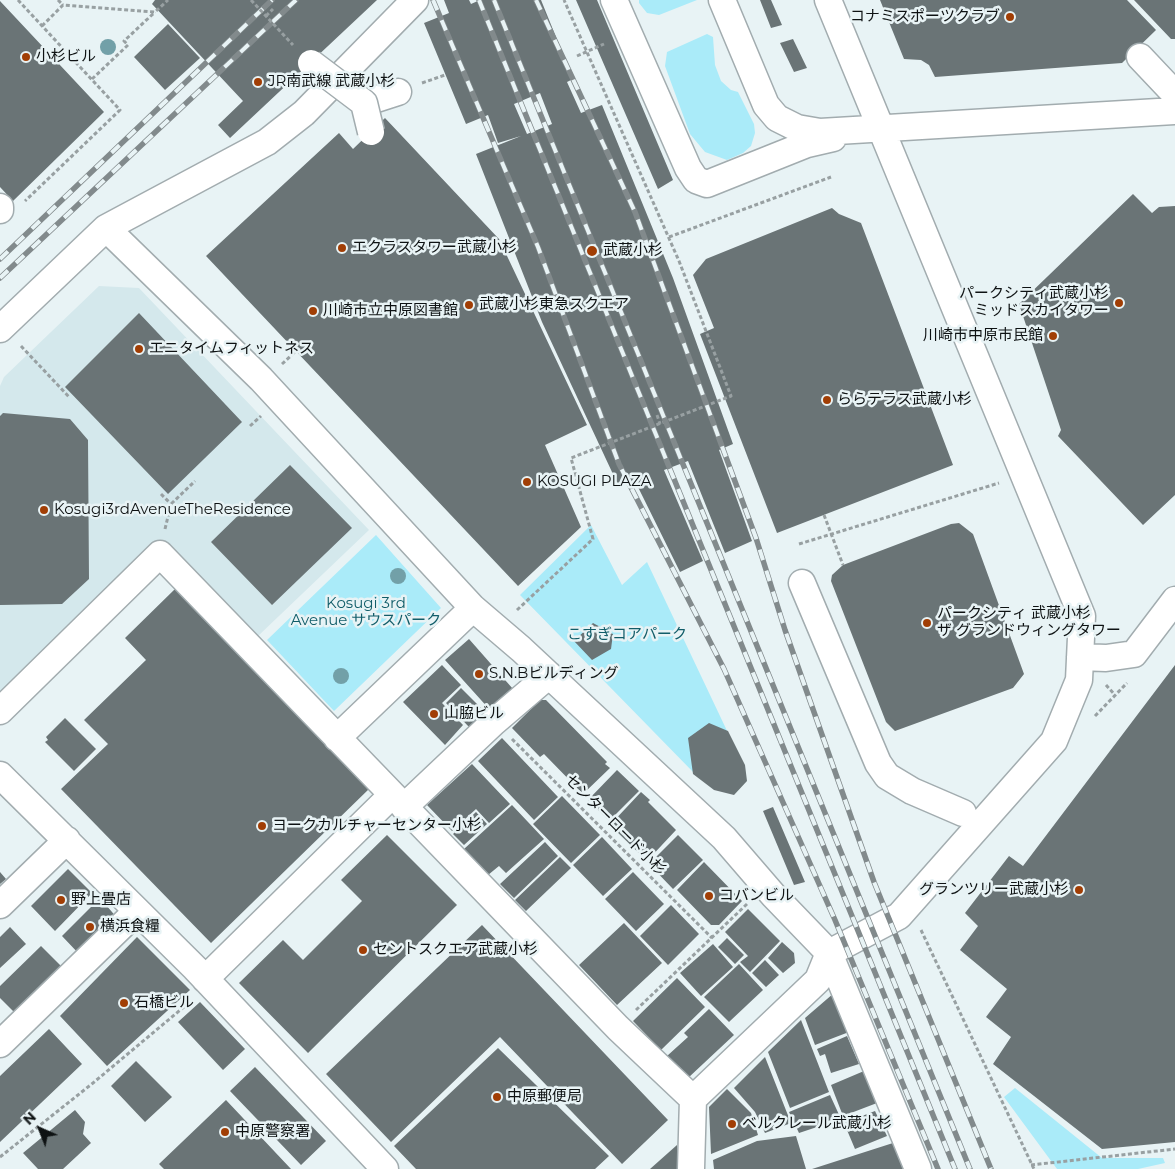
<!DOCTYPE html>
<html>
<head>
<meta charset="utf-8">
<style>
  body { margin:0 }
  #map { position:relative; width:1175px; height:1169px; overflow:hidden; background:#e8f3f5; font-family:Montserrat,sans-serif }
  canvas { display:block }
  .north { position:absolute; left:15px; top:1104px; width:50px; height:50px; -webkit-text-stroke:4px #e8f3f5; paint-order:stroke; rotate:316deg; font-size:14px; font-weight:700; line-height:20px; text-align:center; color:#0e1213 }
  .north::after { content:''; display:block; margin:auto; width:18px; height:22px; background:#0e1213; clip-path:polygon(50% 0,100% 100%,50% 72%,0 100%) }
</style>
</head>
<body>
<div id="map">
<canvas width="1175" height="1169"></canvas>
<div class="north">N</div>
</div>
<script>
const ctx = document.querySelector('canvas').getContext('2d');
ctx.lineJoin = 'round';
function paint(path, color) { ctx.fillStyle = color; ctx.fill(path, 'evenodd'); }
const shape = rows => new Path2D(rows.map(r => 'M' + r).join(''));
function stroke(path, color, width, dash) { ctx.strokeStyle = color; ctx.lineWidth = width; ctx.lineCap = dash ? 'butt' : 'round'; ctx.setLineDash(dash || []); ctx.stroke(path); }
function drawText(font, color, halo, rows, align = 'center') {
  ctx.font = font + ' Montserrat,"Noto Sans JP",sans-serif'; ctx.lineWidth = 5; ctx.setLineDash([]); ctx.textBaseline = 'middle'; ctx.strokeStyle = halo; ctx.fillStyle = color; for (const [text, x, y, turn = 0] of rows) {
    ctx.save(); ctx.translate(x, y); ctx.rotate((+turn || 0) * Math.PI / 180); ctx.textAlign = isNaN(turn) ? turn : align; if (halo) ctx.strokeText(text, 0, 0); ctx.fillText(text, 0, 0); ctx.restore();
  }
}
const built = shape([
  [99,286,139,288,369,530,257,637,163,540,0,694,0,386,4,377]
]);
const green = shape([
  [639,0,697,0,659,15,647,13,639,3],
  [707,34,713,37,715,65,721,81,731,90,738,92,754,124,755,133,751,146,743,153,727,160,705,152,690,134,665,66,667,52],
  [591,525,622,585,647,562,738,754,695,774,520,595],
  [376,535,441,608,334,711,267,640],
  [1015,1088,1102,1158,1163,1158,1165,1163,1138,1169,1057,1169,1004,1097]
]);
const building = shape([
  [155,0,377,0,230,138,218,125,243,101,152,4],
  [444,0,469,0,471,4,480,0,541,0,573,79,567,82,581,113,602,105,673,278,733,444,719,450,752,541,725,553,688,461,664,470,703,561,680,572,635,481,619,487,542,322,476,154,521,136,498,143,488,115,466,124,424,23,449,13],
  [540,93,552,124,527,134,514,104],
  [576,0,597,0,673,180,658,189],
  [760,0,771,0,782,25,771,28],
  [880,0,1127,0,1156,30,1122,63,935,77,929,65,921,60,904,59],
  [1134,0,1175,0,1175,39,1171,39],
  [0,1,104,112,13,201,0,187],
  [168,24,200,58,165,90,134,57],
  [793,39,807,68,794,72,780,43],
  [385,118,499,239,587,425,545,445,581,527,518,586,206,256,339,133,353,149],
  [1133,194,1152,213,1159,207,1175,206,1175,495,1143,525,1058,436,1061,430,1019,304],
  [832,208,839,214,861,223,953,465,777,533,700,334,714,328,693,275,706,259],
  [139,313,242,422,168,494,65,387],
  [3,413,70,419,88,440,89,579,62,604,0,605,0,416],
  [290,465,352,528,272,605,211,542],
  [959,523,973,534,1024,674,1013,688,895,731,886,722,831,581,832,575,843,565,951,524],
  [175,589,370,788,211,943,61,789,108,744,84,720,146,660,125,638],
  [593,623,613,634,611,649,592,660,574,641],
  [469,639,513,689,490,710,445,660],
  [442,665,461,685,442,703,463,725,445,745,403,702],
  [1175,665,1175,1142,1102,1149,993,1064,1011,1037,986,1017,1007,989,960,950,978,926,965,913,1009,856,1023,866],
  [461,688,485,712,469,727,446,703],
  [540,700,546,700,607,762,605,764,610,768,583,794,544,754,540,757,512,728],
  [65,718,96,749,74,771,45,742,48,740,46,737],
  [709,723,728,731,745,765,747,781,734,795,714,790,693,774,688,738],
  [502,738,558,797,534,820,478,761],
  [472,764,510,804,489,823,476,809,452,831,427,805],
  [617,770,639,791,609,821,588,800],
  [641,792,650,800,648,802,676,830,647,861,610,825],
  [562,796,600,835,571,863,533,824],
  [512,805,544,839,506,873,499,866,488,875,464,849],
  [773,807,805,882,794,885,763,811],
  [476,812,487,824,464,845,453,834],
  [387,835,457,905,308,1053,239,983,283,940,303,960,362,901,341,880],
  [678,835,703,860,673,889,649,864],
  [602,837,632,869,603,896,573,865],
  [545,842,558,856,514,898,500,884],
  [560,857,571,868,526,911,515,900],
  [704,862,742,901,719,925,711,925,677,890],
  [68,869,92,893,55,931,31,906],
  [0,872,6,879,0,884],
  [633,872,664,904,636,931,605,899],
  [100,898,118,919,80,955,62,936],
  [671,905,699,934,668,965,640,936],
  [748,909,780,941,750,972,740,962,748,956,725,932],
  [624,923,662,963,617,1005,579,965],
  [482,925,668,1120,622,1164,500,1037,391,1142,326,1074],
  [10,927,26,944,0,968,0,937],
  [137,937,190,990,107,1066,60,1016],
  [727,938,744,955,735,964,718,947],
  [782,942,794,953,795,963,783,973,768,958],
  [713,944,733,967,701,996,680,973],
  [41,946,65,970,18,1016,0,998,0,986],
  [765,960,779,975,766,987,752,973],
  [739,964,763,990,729,1022,704,997],
  [677,978,705,1007,661,1050,633,1021],
  [834,993,849,1032,815,1045,805,1018],
  [200,1002,245,1049,223,1070,178,1022],
  [709,1009,734,1035,688,1078,667,1056,688,1037,684,1033],
  [801,1020,829,1092,790,1108,768,1052],
  [49,1029,82,1064,0,1142,0,1076],
  [847,1036,859,1064,831,1073,825,1054,820,1056,817,1049],
  [498,1048,609,1156,595,1169,416,1169,394,1146],
  [765,1057,791,1123,765,1133,755,1112,734,1088],
  [136,1061,172,1097,145,1122,111,1086],
  [255,1067,326,1141,301,1165,230,1091],
  [864,1071,877,1103,843,1116,831,1085],
  [727,1089,751,1113,758,1135,711,1154,709,1107],
  [830,1095,841,1119,799,1133,789,1112],
  [226,1100,291,1169,164,1169,159,1164],
  [75,1110,85,1122,83,1134,91,1143,63,1169,38,1169,23,1153],
  [875,1111,887,1136,855,1149,844,1123],
  [796,1136,806,1169,714,1169,713,1160,757,1141],
  [893,1143,903,1169,812,1169],
  [677,1145,677,1169,650,1169]
]);
const path = shape([
  [18,0,120,110,25,201],
  [58,0,63,5],
  [266,16,273,9],
  [42,26,63,5,155,12,168,0],
  [577,56,604,44],
  [92,79,128,45,124,41,155,12],
  [422,83,445,75],
  [669,237,831,177],
  [21,346,70,398],
  [282,364,296,351],
  [657,415,660,424],
  [250,426,261,416],
  [161,494,171,504],
  [165,529,171,504,195,481],
  [799,544,999,483],
  [517,610,593,539,571,458,731,396,679,261,564,0],
  [1106,685,1114,694],
  [1095,716,1127,683],
  [512,739,712,938],
  [921,930,1034,1169],
  [636,1010,747,904],
  [0,1157,93,1083,191,1001],
  [1031,1165,1175,1149]
]);
const minor = shape([
  [614,0,688,168,696,180,707,184,807,144,833,138],
  [722,0,766,105,777,118,797,128,820,132,1175,111],
  [1140,57,1175,94],
  [364,103,398,92],
  [0,207,0,210],
  [106,228,261,379,473,608,521,649,724,838,774,896,829,953,918,1169],
  [0,329,106,228,267,142,304,113,415,0],
  [802,583,878,763,887,776,912,791,963,813],
  [1080,657,1106,658,1134,654,1175,600],
  [0,711,160,554,618,1028,693,1099],
  [337,738,473,608],
  [0,775,195,968,385,1169],
  [404,807,494,722,549,675],
  [0,905,67,840],
  [205,979,392,795],
  [0,1044,137,911],
  [691,1169,693,1099,818,980,829,953,899,916,1054,741,1079,680,1082,616,828,0]
]);
const rail = shape([
  [433,0,538,247,619,464,724,669,835,920,938,1169],
  [479,0,955,1169],
  [494,0,970,1169],
  [536,0,635,212,756,538,785,630,874,882,991,1169],
  [0,259,272,0],
  [0,278,296,0]
]);
const pathBridge = shape([
  [251,0,293,45],
  [824,515,843,565]
]);
const minorBridge = shape([
  [311,63,364,103,371,132]
]);
const trees = [
  [108,47],
  [398,576],
  [341,676]
];
const markers = [
  [1010,17,5,"#a13e05"],
  [26,57,5,"#a13e05"],
  [258,82,5,"#a13e05"],
  [342,248,5,"#a13e05"],
  [592,251,6,"#a13e05"],
  [1119,303,5,"#a13e05"],
  [469,305,5,"#a13e05"],
  [313,311,5,"#a13e05"],
  [1053,336,5,"#a13e05"],
  [139,349,5,"#a13e05"],
  [827,400,5,"#a13e05"],
  [527,482,5,"#a13e05"],
  [44,510,5,"#a13e05"],
  [927,623,5,"#a13e05"],
  [479,674,5,"#a13e05"],
  [434,714,5,"#a13e05"],
  [262,826,5,"#a13e05"],
  [1079,890,5,"#a13e05"],
  [709,896,5,"#a13e05"],
  [61,900,5,"#a13e05"],
  [90,927,5,"#a13e05"],
  [363,950,5,"#a13e05"],
  [124,1003,5,"#a13e05"],
  [497,1097,5,"#a13e05"],
  [732,1124,5,"#a13e05"],
  [225,1132,5,"#a13e05"]
];
const poiNames = [
  ["コナミスポーツクラブ",1000,17,"right"],
  ["小杉ビル",36,57],
  ["JR南武線 武蔵小杉",268,82],
  ["エクラスタワー武蔵小杉",352,248],
  ["武蔵小杉",603,251],
  ["パークシティ武蔵小杉",1109,294,"right"],
  ["ミッドスカイタワー",1109,311,"right"],
  ["武蔵小杉東急スクエア",479,305],
  ["川崎市立中原図書館",323,311],
  ["川崎市中原市民館",1043,336,"right"],
  ["エニタイムフィットネス",149,349],
  ["ららテラス武蔵小杉",837,400],
  ["KOSUGI PLAZA",537,482],
  ["Kosugi3rdAvenueTheResidence",54,510],
  ["パークシティ 武蔵小杉",937,614],
  ["ザ グランドウィングタワー",937,631],
  ["S.N.Bビルディング",489,674],
  ["山脇ビル",444,714],
  ["ヨークカルチャーセンター小杉",272,826],
  ["グランツリー武蔵小杉",1069,890,"right"],
  ["コバンビル",719,896],
  ["野上畳店",71,900],
  ["横浜食糧",100,927],
  ["セントスクエア武蔵小杉",373,950],
  ["石橋ビル",134,1003],
  ["中原郵便局",507,1097],
  ["ベルクレール武蔵小杉",742,1124],
  ["中原警察署",235,1132]
];
const parkNames = [
  ["Kosugi 3rd",366,604],
  ["Avenue サウスパーク",366,621],
  ["こすぎコアパーク",627,635]
];
const streetNames = [
  ["センターロード小杉",615,825,45]
];
paint(built, '#d4e8ec');
paint(green, '#aaebf9');
paint(building, '#6a7476');
stroke(minor, '#a2acaf', 29);
stroke(path, '#98a0a2', 3, [4, 2.5]);
stroke(minor, '#fff', 26);
stroke(rail, '#828a8c', 5.5);
stroke(rail, '#e8f3f5', 4, [11]);
stroke(minorBridge, '#a2acaf', 29, []);
stroke(pathBridge, '#98a0a2', 3, [4, 2.5]);
stroke(minorBridge, '#fff', 26);
ctx.fillStyle = '#72a0a8';
for (const [x, y] of trees) { ctx.beginPath(); ctx.arc(x, y, 8, 0, 2 * Math.PI); ctx.fill(); }
for (const [x, y, r, color] of markers) { const dot = new Path2D(); dot.arc(x, y, r, 0, 2 * Math.PI); ctx.fillStyle = color; ctx.fill(dot); stroke(dot, '#e8f3f5', 2); }
drawText('15px', '#0e1213', '#e8f3f5', poiNames, 'left');
drawText('15px', '#115d69', '#e8f3f5', parkNames);
drawText('15px', '#0e1213', '#e8f3f5', streetNames);
</script>
</body>
</html>
